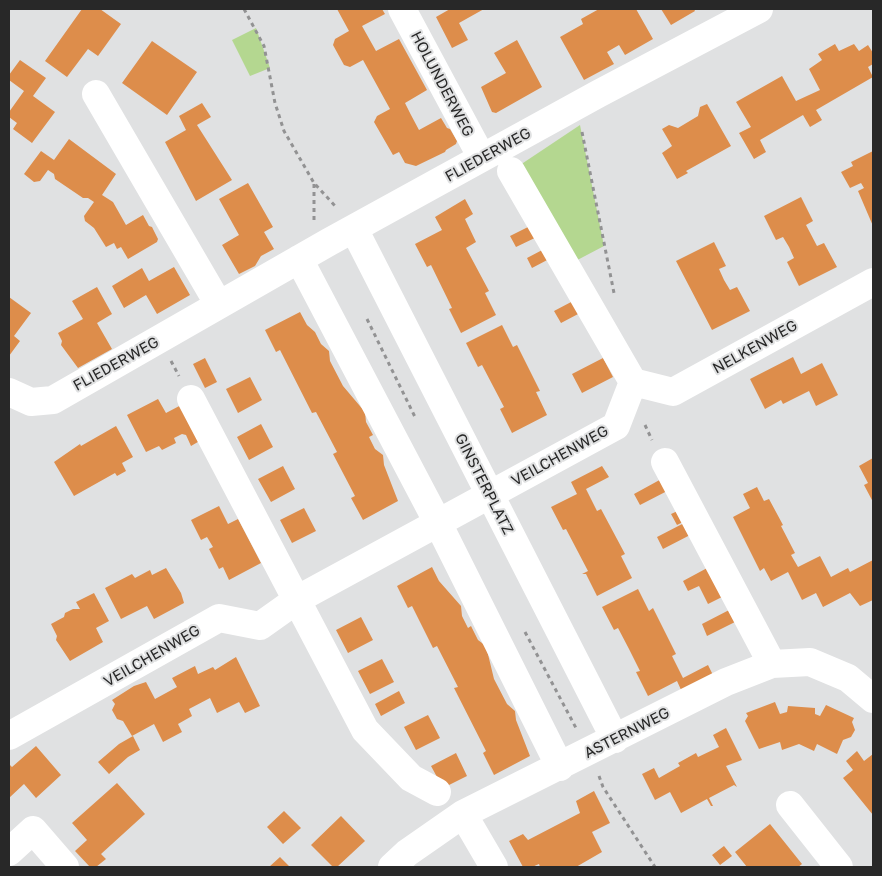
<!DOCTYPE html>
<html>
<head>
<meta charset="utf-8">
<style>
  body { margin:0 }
  #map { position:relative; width:882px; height:876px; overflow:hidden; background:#e0e1e2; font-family:"Golos Text",sans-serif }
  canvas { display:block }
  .frame { position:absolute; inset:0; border:10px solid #282828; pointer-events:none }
</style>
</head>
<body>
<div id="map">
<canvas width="882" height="876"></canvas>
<div class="frame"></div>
</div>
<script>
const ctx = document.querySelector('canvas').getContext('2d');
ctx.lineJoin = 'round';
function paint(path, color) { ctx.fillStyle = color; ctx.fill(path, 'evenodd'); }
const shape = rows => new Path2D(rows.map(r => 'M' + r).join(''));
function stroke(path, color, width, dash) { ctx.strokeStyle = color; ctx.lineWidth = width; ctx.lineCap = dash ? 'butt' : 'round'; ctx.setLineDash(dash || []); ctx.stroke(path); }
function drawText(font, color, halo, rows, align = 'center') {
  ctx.font = font + ' "Golos Text",sans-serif'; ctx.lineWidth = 4; ctx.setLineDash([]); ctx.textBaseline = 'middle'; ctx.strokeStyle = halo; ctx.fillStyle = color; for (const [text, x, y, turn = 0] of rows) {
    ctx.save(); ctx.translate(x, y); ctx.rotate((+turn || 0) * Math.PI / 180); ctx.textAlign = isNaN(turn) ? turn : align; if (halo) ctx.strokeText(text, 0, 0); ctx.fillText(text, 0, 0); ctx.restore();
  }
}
const green = shape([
  [256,28,270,68,250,76,232,40],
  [580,125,604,246,566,266,511,171]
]);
const building = shape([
  [82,9,100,9,121,24,98,56,88,49,67,77,45,61],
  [337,9,382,9,385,14,362,26,376,51,399,39,427,90,405,103,411,115,419,130,441,118,447,128,450,129,457,141,456,144,446,150,445,152,416,166,405,163,399,152,393,155,374,122,377,116,390,109,363,60,350,67,344,65,333,45,335,39,349,31],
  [450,9,484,9,459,23,468,40,452,48,436,17],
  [599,9,636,9,653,39,625,55,619,45,607,52,614,64,584,80,560,37,583,24,581,19],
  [661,9,694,9,695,11,671,25],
  [517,40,542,87,496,113,492,112,481,87,506,73,494,53],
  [152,41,197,72,167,115,122,83],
  [835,44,839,51,854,44,859,51,868,45,873,53,873,64,868,67,873,77,816,110,822,120,810,127,803,115,760,140,766,152,754,159,739,133,751,127,736,102,782,76,796,101,820,90,809,69,822,60,818,54],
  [20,60,46,78,33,96,55,112,32,143,13,129,17,123,9,117,9,112,24,91,9,80,9,75],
  [202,103,211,117,197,125,232,180,196,201,165,142,186,130,179,116],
  [707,104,731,146,686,171,688,173,677,179,662,153,672,146,662,129,669,125,678,128,698,116,700,107],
  [69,139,116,174,102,195,113,202,126,225,143,215,149,226,152,227,158,239,157,242,128,259,121,247,117,249,114,243,106,247,94,228,85,221,84,216,94,202,88,198,83,198,55,179,54,174,48,170,40,181,34,182,24,174,41,151,54,160],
  [873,151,873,226,858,191,864,188,861,183,850,188,841,172,853,166,851,162],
  [248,183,273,227,264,232,274,249,261,256,255,266,239,274,222,245,239,235,219,199],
  [801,197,813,221,806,225,817,246,824,243,837,267,799,286,787,262,794,258,789,247,783,237,776,240,764,216],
  [465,199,473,214,465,219,476,242,466,248,489,291,485,293,496,315,461,333,449,309,452,308,431,265,427,267,415,244,442,230,435,217],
  [528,227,541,235,516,247,510,236],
  [714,242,726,266,719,269,724,280,730,290,737,287,750,311,712,330,676,261],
  [546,248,551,258,532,268,527,258],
  [174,267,190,295,157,314,146,295,124,308,112,286,142,268,149,281],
  [97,287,112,314,97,323,112,349,78,368,61,345,62,341,58,333,83,319,72,301],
  [9,297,31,313,14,336,20,341,9,356],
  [573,301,580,313,561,323,554,311],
  [300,312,307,325,315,332,321,344,329,351,330,361,343,386,365,412,366,422,373,435,369,437,375,449,383,455,384,465,398,501,363,520,351,498,355,496,333,454,337,452,316,412,312,413,280,350,276,352,265,330],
  [502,325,513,347,517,345,540,391,536,392,547,415,512,433,500,409,504,407,482,365,478,367,466,343],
  [793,357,801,374,822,363,838,395,816,406,809,391,783,404,781,400,765,409,750,379],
  [205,358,217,382,205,388,193,364],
  [603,358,613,377,582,393,572,374],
  [250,377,262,400,238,413,226,389],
  [158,399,166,413,185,403,203,439,191,446,186,435,182,434,174,438,176,443,162,450,159,446,146,452,127,415],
  [261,424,273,447,249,460,237,437],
  [116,426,133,457,122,463,126,471,117,476,115,473,74,496,54,462,80,444,81,446],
  [873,458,873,502,864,485,868,483,859,466],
  [283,466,295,489,271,502,258,479],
  [602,466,609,477,586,489,597,511,601,509,625,554,621,556,632,578,597,596,586,574,582,574,588,571,566,529,563,530,551,507,577,494,571,482],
  [665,477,671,489,640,505,634,494],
  [757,487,764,501,769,499,783,525,781,526,795,553,791,555,798,567,820,556,831,577,848,568,850,572,873,560,873,600,860,606,850,593,823,607,816,593,802,600,788,572,771,581,764,568,760,571,733,517,750,508,743,494],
  [219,506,228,524,238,519,261,563,229,580,223,567,219,569,209,549,213,547,207,537,201,540,191,520],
  [304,508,316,531,292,543,280,520],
  [682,509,687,520,677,525,671,514],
  [688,521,694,533,663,549,657,537],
  [432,567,439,581,461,606,462,616,468,628,471,626,478,640,486,646,494,679,507,704,515,711,516,720,530,756,494,775,483,753,486,751,454,688,458,687,437,646,433,648,412,606,408,608,397,586],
  [709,567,726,595,708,604,699,586,688,591,683,581],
  [166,568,181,593,184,603,154,619,147,606,121,619,105,588,132,574,135,578,150,570,152,575],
  [638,589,649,611,653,608,676,654,672,656,683,678,708,665,713,675,682,692,677,681,648,696,636,672,640,671,629,649,618,628,614,630,602,607],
  [94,593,109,621,96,628,103,642,70,661,56,640,57,636,51,624,64,617,65,613,73,609,80,609,76,602],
  [733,608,739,620,707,636,702,624],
  [361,617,373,640,348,653,336,630],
  [236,657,260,706,245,713,239,702,217,713,210,698,189,709,192,716,178,724,182,732,163,742,154,724,132,736,123,721,117,719,112,710,115,704,112,700,134,686,146,682,155,699,177,687,172,678,195,666,198,674,213,667,215,670],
  [382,659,394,682,370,694,358,671],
  [399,691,405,703,381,716,375,704],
  [775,702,780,714,787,712,788,706,815,708,815,714,820,716,826,705,854,718,852,722,855,730,851,737,843,740,837,754,817,744,814,751,799,744,782,750,780,742,759,749,745,721,748,716,746,713],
  [428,715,440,738,416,750,404,727],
  [726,728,742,760,726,766,737,787,734,785,709,798,713,806,711,806,707,799,681,813,670,792,655,800,642,774,654,768,659,778,680,766,678,763,696,753,698,757,719,747,713,735],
  [133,736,140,750,128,757,109,774,98,762,119,744],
  [36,746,61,775,36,798,24,784,9,798,9,764,12,767],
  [857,751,864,761,873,754,873,815,843,778,853,770,846,761],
  [456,753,467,776,443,788,431,766],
  [117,783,145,814,101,854,106,859,96,867,90,867,75,851,87,840,72,823],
  [594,791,610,823,592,832,602,852,576,867,540,867,539,864,532,867,523,867,509,841,523,834,528,840,580,813,576,801],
  [284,811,301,828,283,844,267,827],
  [341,816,365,841,337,867,333,867,311,845],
  [770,824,802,864,798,867,747,867,735,852],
  [724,846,732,856,720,865,712,855],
  [280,857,290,867,269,867]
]);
const path = shape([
  [244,9,264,46,275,103,284,131,314,183,337,208],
  [582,132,614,293],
  [314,220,314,184],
  [367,319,416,419],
  [171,361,179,376],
  [645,425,652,440],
  [525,632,576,728],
  [599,776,603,787,655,867]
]);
const minor = shape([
  [402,9,482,158],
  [96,94,219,305],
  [511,171,633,382],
  [354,229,615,739],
  [299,259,438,523,560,767],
  [633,382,673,392,873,282],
  [9,392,31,402,53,400,329,242,598,94,759,9],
  [191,399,365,730,411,778,437,792],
  [665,462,772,664],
  [9,736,219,618,260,626,298,599,616,426,633,382],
  [790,805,839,867],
  [463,814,494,867],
  [9,852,33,830,65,867],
  [392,867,407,853,463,814,726,682,772,664,810,662,848,678,873,699]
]);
const streetNames = [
  ["HOLUNDERWEG",442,84,62],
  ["FLIEDERWEG",488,155,-29],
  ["NELKENWEG",755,347,-29],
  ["FLIEDERWEG",116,364,-29],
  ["VEILCHENWEG",560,456,-29],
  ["GINSTERPLATZ",484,484,63],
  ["VEILCHENWEG",152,656,-30],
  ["ASTERNWEG",627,733,-27]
];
paint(green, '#b4d790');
paint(building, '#dd8d4b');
stroke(path, '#929293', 3, [4, 4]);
stroke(minor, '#fff', 28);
drawText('15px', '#282828', '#e0e1e2', streetNames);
</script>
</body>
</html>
